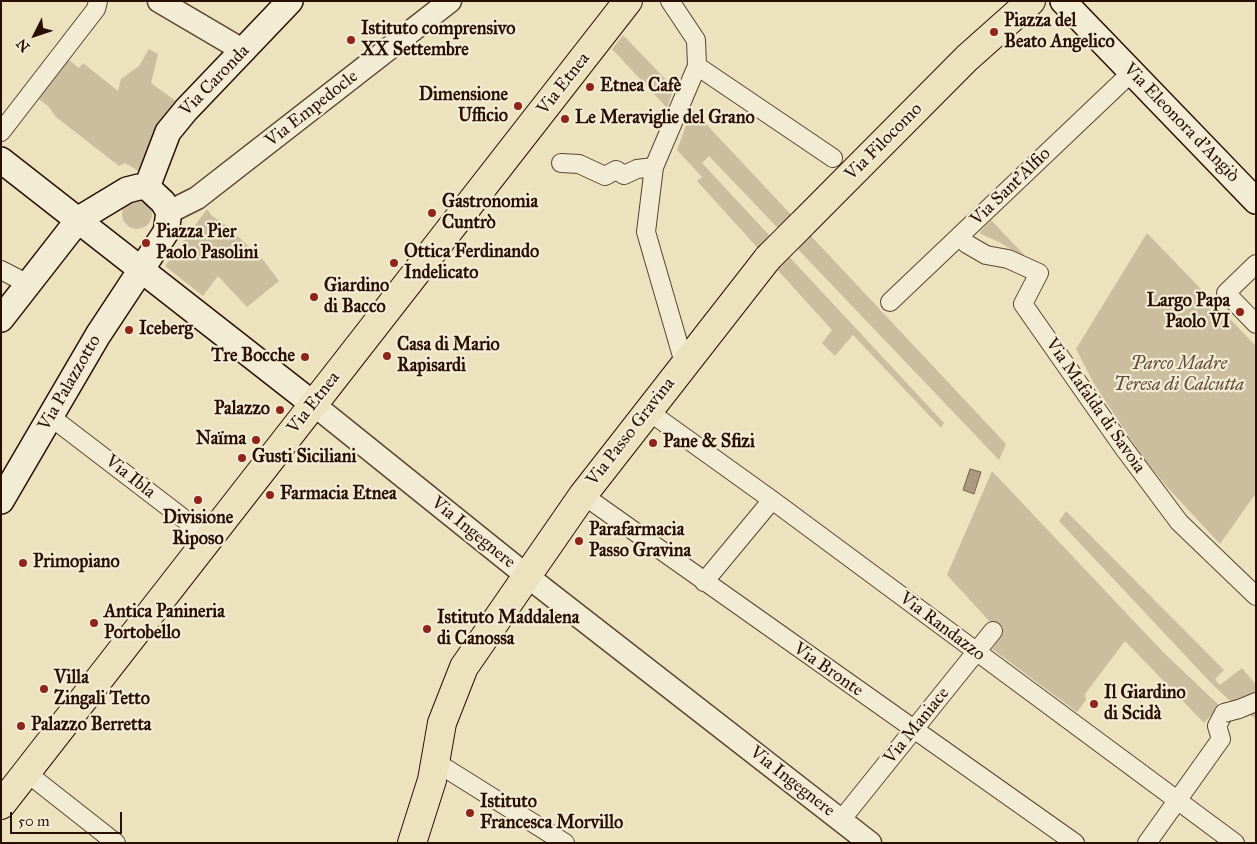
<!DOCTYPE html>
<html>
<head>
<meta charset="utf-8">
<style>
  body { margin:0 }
  #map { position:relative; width:1257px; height:844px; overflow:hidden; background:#ece2be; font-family:"IM FELL Great Primer",serif }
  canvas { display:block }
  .frame { position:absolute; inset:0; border:2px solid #290f01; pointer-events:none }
  .north { position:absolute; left:10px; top:10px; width:50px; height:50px; -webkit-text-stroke:4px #f3ecd5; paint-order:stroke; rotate:229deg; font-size:14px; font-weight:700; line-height:20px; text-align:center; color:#290f01 }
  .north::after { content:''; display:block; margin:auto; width:18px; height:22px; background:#290f01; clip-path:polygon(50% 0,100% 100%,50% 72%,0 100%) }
  .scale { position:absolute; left:10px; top:812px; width:112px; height:22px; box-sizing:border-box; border:2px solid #290f01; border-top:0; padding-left:6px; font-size:15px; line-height:18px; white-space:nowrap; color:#290f01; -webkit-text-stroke:4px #f3ecd5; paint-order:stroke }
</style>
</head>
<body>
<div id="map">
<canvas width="1257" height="844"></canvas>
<div class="frame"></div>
<div class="north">N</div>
<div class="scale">50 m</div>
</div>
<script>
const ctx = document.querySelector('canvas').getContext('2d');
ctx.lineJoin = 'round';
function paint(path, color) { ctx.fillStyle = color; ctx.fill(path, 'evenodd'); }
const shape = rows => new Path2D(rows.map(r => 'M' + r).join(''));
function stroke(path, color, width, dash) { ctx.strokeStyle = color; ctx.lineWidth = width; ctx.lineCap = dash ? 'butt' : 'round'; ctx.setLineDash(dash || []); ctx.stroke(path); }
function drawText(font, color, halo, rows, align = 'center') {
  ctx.font = font + ' "IM FELL Great Primer",serif'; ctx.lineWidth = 4.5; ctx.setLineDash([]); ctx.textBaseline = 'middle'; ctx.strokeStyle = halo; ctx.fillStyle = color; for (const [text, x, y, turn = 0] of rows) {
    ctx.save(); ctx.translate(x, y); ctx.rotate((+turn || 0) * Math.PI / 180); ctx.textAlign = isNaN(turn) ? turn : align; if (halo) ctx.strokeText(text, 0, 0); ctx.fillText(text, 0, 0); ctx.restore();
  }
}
const green = shape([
  [623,35,674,88,667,108,612,49],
  [149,49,158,54,151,83,180,104,142,173,125,163,119,166,56,117,48,106,36,97,69,60,79,68,83,63,118,91,121,79,139,66],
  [692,109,1006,444,999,460,709,156,702,163,944,423,941,428,853,335,835,356,822,343,832,330,697,181,702,177,677,150],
  '122 214a15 15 0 1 1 30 0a15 15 0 1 1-30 0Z',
  [207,209,212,216,227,226,264,261,279,281,247,307,218,276,203,296,165,266],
  [991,220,1030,261,1001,243,981,234,980,232],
  [1147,233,1256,346,1256,493,1220,544,1167,487,1143,458,1093,382,1076,349],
  [992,471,1164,653,1222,708,1216,710,1204,723,1125,641,1085,694,1086,700,1077,712,992,649,1002,635,947,575],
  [1066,511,1224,670,1215,679,1220,685,1242,668,1256,685,1256,719,1229,700,1211,683,1059,521]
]);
const water = shape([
  [970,469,981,472,974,494,963,490,970,469]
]);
const minor = shape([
  [670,1,696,40,697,66,654,167,646,232,684,363],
  [697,66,833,158],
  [1,132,96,9,98,1],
  [561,163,579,164,605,176,616,170,624,175,637,169,654,167],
  [960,236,967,244,986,255,1008,259,1039,273,1023,304,1123,447,1179,522,1256,596],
  [1256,264,1226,293,1256,324],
  [1,270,28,284],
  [890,302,1132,72],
  [648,411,772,500,1235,843],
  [51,417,209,538],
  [583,495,1075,843],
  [704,582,772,500],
  [1239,709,1256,702],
  [434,761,565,843],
  [27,773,116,843],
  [841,820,993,631],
  [1147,843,1221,739,1217,726,1224,713]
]);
const tertiary = shape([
  [159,1,244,51],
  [169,212,197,198,450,1],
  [313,404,527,576,870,843]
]);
const secondary = shape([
  [1063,1,1256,201],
  [1,160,313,404],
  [147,187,168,132,186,110,290,1],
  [1,319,79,219,127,190,139,187,147,187,163,202,169,212,166,232,98,335,1,501]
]);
const primary = shape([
  [801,225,967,58,1031,1],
  [1,805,628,1],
  [412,843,432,780,442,723,464,667,583,495,768,258]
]);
const minorBridge = shape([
  [1224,713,1239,709]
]);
const primaryBridge = shape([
  [768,258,801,225]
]);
const markers = [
  [994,32,5,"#8f2418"],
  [351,40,5,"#8f2418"],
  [590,87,5,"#8f2418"],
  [518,106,5,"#8f2418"],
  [565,119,5,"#8f2418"],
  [432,213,5,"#8f2418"],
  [146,243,5,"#8f2418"],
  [394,263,5,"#8f2418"],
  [314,297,5,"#8f2418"],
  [1240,312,5,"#8f2418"],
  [129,330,5,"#8f2418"],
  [387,356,5,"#8f2418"],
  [305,357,5,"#8f2418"],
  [280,410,5,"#8f2418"],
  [256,440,5,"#8f2418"],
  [653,443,5,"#8f2418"],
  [242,458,5,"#8f2418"],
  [270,495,5,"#8f2418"],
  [198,500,5,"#8f2418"],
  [579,541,5,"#8f2418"],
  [23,563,5,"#8f2418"],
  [94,623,5,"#8f2418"],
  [427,629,5,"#8f2418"],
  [44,689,5,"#8f2418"],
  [1094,704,5,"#8f2418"],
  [21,726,5,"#8f2418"],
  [470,813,5,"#8f2418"]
];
const poiNames = [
  ["Piazza del",1004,22],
  ["Beato Angelico",1004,43],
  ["Istituto comprensivo",361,30],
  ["XX Settembre",361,51],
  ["Etnea Cafè",600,87],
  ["Dimensione",508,96,"right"],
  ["Ufficio",508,117,"right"],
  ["Le Meraviglie del Grano",575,119],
  ["Gastronomia",442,203],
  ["Cuntrò",442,224],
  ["Piazza Pier",156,233],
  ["Paolo Pasolini",156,254],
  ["Ottica Ferdinando",404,253],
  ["Indelicato",404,274],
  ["Giardino",324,287],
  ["di Bacco",324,308],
  ["Largo Papa",1230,302,"right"],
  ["Paolo VI",1230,323,"right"],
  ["Iceberg",139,330],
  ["Casa di Mario",397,346],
  ["Rapisardi",397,367],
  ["Tre Bocche",295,357,"right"],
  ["Palazzo",270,410,"right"],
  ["Naïma",246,440,"right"],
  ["Pane & Sfizi",663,443],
  ["Gusti Siciliani",252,458],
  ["Farmacia Etnea",280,495],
  ["Divisione",198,519,"center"],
  ["Riposo",198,540,"center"],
  ["Parafarmacia",589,531],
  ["Passo Gravina",589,552],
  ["Primopiano",33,563],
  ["Antica Panineria",104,613],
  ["Portobello",104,634],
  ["Istituto Maddalena",437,619],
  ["di Canossa",437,640],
  ["Villa",54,679],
  ["Zingali Tetto",54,700],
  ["Il Giardino",1104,694],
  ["di Scidà",1104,715],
  ["Palazzo Berretta",31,726],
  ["Istituto",480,803],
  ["Francesca Morvillo",480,824]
];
const streetNames = [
  ["Via Caronda",215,81,-46],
  ["Via Etnea",564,84,-52],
  ["Via Empedocle",312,109,-38],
  ["Via Eleonora d'Angiò",1181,123,46],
  ["Via Filocomo",884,142,-45],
  ["Via Sant'Alfio",1011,187,-44],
  ["Via Palazzotto",70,383,-60],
  ["Via Etnea",314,403,-52],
  ["Via Mafalda di Savoia",1095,406,55],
  ["Via Passo Gravina",631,432,-52],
  ["Via Ibla",130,477,38],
  ["Via Ingegnere",473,533,39],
  ["Via Randazzo",942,627,37],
  ["Via Bronte",828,670,35],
  ["Via Maniace",917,726,-51],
  ["Via Ingegnere",792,782,38]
];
const parkNames = [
  ["Parco Madre",1179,365],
  ["Teresa di Calcutta",1179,386]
];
paint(green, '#cbbe9e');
paint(water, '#aa9a7e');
stroke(water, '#76624c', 1);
stroke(minor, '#5a4430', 20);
stroke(tertiary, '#5a4430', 25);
stroke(secondary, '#290f01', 28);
stroke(primary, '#290f01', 30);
stroke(minor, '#f3ecd5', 18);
stroke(tertiary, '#f3ecd5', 22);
stroke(secondary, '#f3ecd5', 25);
stroke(primary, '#ece2be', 28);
stroke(minorBridge, '#5a4430', 20, []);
stroke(primaryBridge, '#290f01', 30, []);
stroke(minorBridge, '#f3ecd5', 18);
stroke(primaryBridge, '#ece2be', 28);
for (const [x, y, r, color] of markers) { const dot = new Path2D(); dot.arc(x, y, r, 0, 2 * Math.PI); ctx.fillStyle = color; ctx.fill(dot); stroke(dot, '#f3ecd5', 2); }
drawText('bold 18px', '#290f01', '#f3ecd5', poiNames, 'left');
drawText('18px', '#290f01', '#f3ecd5', streetNames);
drawText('italic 18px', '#624c38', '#f3ecd5', parkNames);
</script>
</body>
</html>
